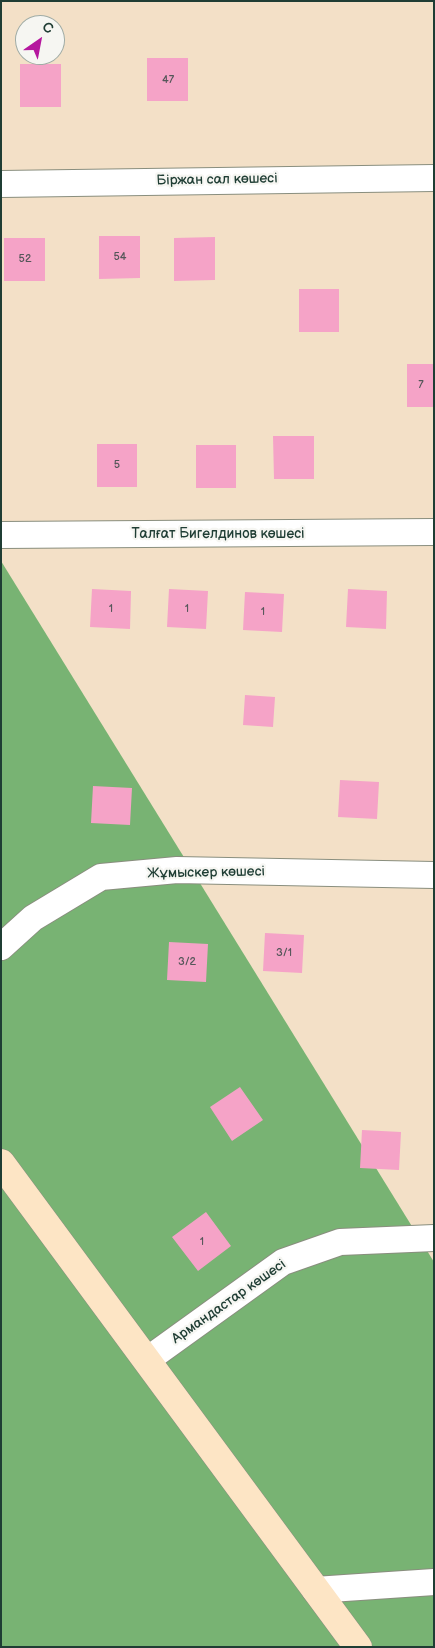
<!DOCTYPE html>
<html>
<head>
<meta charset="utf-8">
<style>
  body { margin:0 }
  #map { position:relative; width:435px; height:1648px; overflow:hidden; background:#f3e0c7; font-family:"Balsamiq Sans",sans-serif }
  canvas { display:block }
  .frame { position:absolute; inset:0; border:2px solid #1f3d34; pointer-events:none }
  .north { position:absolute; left:15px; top:15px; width:50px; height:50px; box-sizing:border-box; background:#f6f6f2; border:1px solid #a0aca6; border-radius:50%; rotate:33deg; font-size:14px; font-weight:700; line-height:20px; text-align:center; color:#1f3d34 }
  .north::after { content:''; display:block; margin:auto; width:18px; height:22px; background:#b5179e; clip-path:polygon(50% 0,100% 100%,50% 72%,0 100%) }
</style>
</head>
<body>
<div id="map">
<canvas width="435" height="1648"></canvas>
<div class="frame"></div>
<div class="north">С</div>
</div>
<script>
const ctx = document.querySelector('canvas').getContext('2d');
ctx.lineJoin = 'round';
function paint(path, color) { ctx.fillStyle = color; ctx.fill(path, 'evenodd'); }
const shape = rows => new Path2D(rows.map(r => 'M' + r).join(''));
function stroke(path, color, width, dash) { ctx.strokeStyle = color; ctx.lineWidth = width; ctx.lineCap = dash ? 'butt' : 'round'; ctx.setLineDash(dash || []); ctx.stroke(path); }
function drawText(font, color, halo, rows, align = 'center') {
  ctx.font = font + ' "Balsamiq Sans",sans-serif'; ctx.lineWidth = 4.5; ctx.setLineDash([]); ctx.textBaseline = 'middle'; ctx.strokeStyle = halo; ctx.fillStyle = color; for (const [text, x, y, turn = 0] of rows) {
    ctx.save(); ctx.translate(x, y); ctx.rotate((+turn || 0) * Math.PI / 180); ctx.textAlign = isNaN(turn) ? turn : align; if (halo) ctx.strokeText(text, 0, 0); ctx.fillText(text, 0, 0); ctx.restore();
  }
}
const forest = shape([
  [1,561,434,1262,434,1647,1,1647]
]);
const building = shape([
  [147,58,188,58,188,101,147,101],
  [20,64,61,64,61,107,20,107],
  [99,236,140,236,140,278,99,279],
  [215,237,215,280,174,281,174,238],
  [4,238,45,238,45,281,4,281],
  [299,289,339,289,339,332,299,332],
  [407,364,434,364,434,407,407,407],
  [273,436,314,436,314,479,274,479],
  [97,444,137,444,137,487,97,487],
  [196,445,236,445,236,488,196,488],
  [92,589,131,591,130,629,90,627],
  [169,589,208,591,206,629,167,627],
  [348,589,387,591,386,629,346,627],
  [245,592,284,594,282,632,243,630],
  [245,695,275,697,273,727,243,725],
  [340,780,379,782,377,819,338,817],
  [93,786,132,788,130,825,91,823],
  [265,933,304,935,302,973,263,971],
  [169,942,208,944,206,982,167,980],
  [240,1087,263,1120,232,1141,210,1107],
  [362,1130,401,1132,399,1170,360,1168],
  [206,1212,231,1246,198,1271,172,1237]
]);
const street = shape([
  [1,184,434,178],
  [1,535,434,532],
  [1,947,33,918,101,877,177,870,434,875],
  [147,1360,283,1262,340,1242,434,1238],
  [315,1590,434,1582]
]);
const secondary = shape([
  [1,1163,358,1647]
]);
const numberNames = [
  ["47",168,80],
  ["54",120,257],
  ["52",25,259],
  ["7",421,385],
  ["5",117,465],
  ["1",111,609],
  ["1",187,609],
  ["1",263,612],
  ["3/1",284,953],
  ["3/2",187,962],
  ["1",202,1242]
];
const streetNames = [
  ["Біржан сал көшесі",217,180,-1],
  ["Талғат Бигелдинов көшесі",218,534],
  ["Жұмыскер көшесі",206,873,-1],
  ["Армандастар көшесі",229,1302,-35]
];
paint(forest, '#78b373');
paint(building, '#f5a3c7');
stroke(street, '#898e7e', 28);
stroke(secondary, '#898e7e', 29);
stroke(street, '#fff', 26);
stroke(secondary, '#fde5c5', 28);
drawText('11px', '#545659', null, numberNames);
drawText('14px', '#1f3d34', '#f6f6f2', streetNames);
</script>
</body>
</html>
